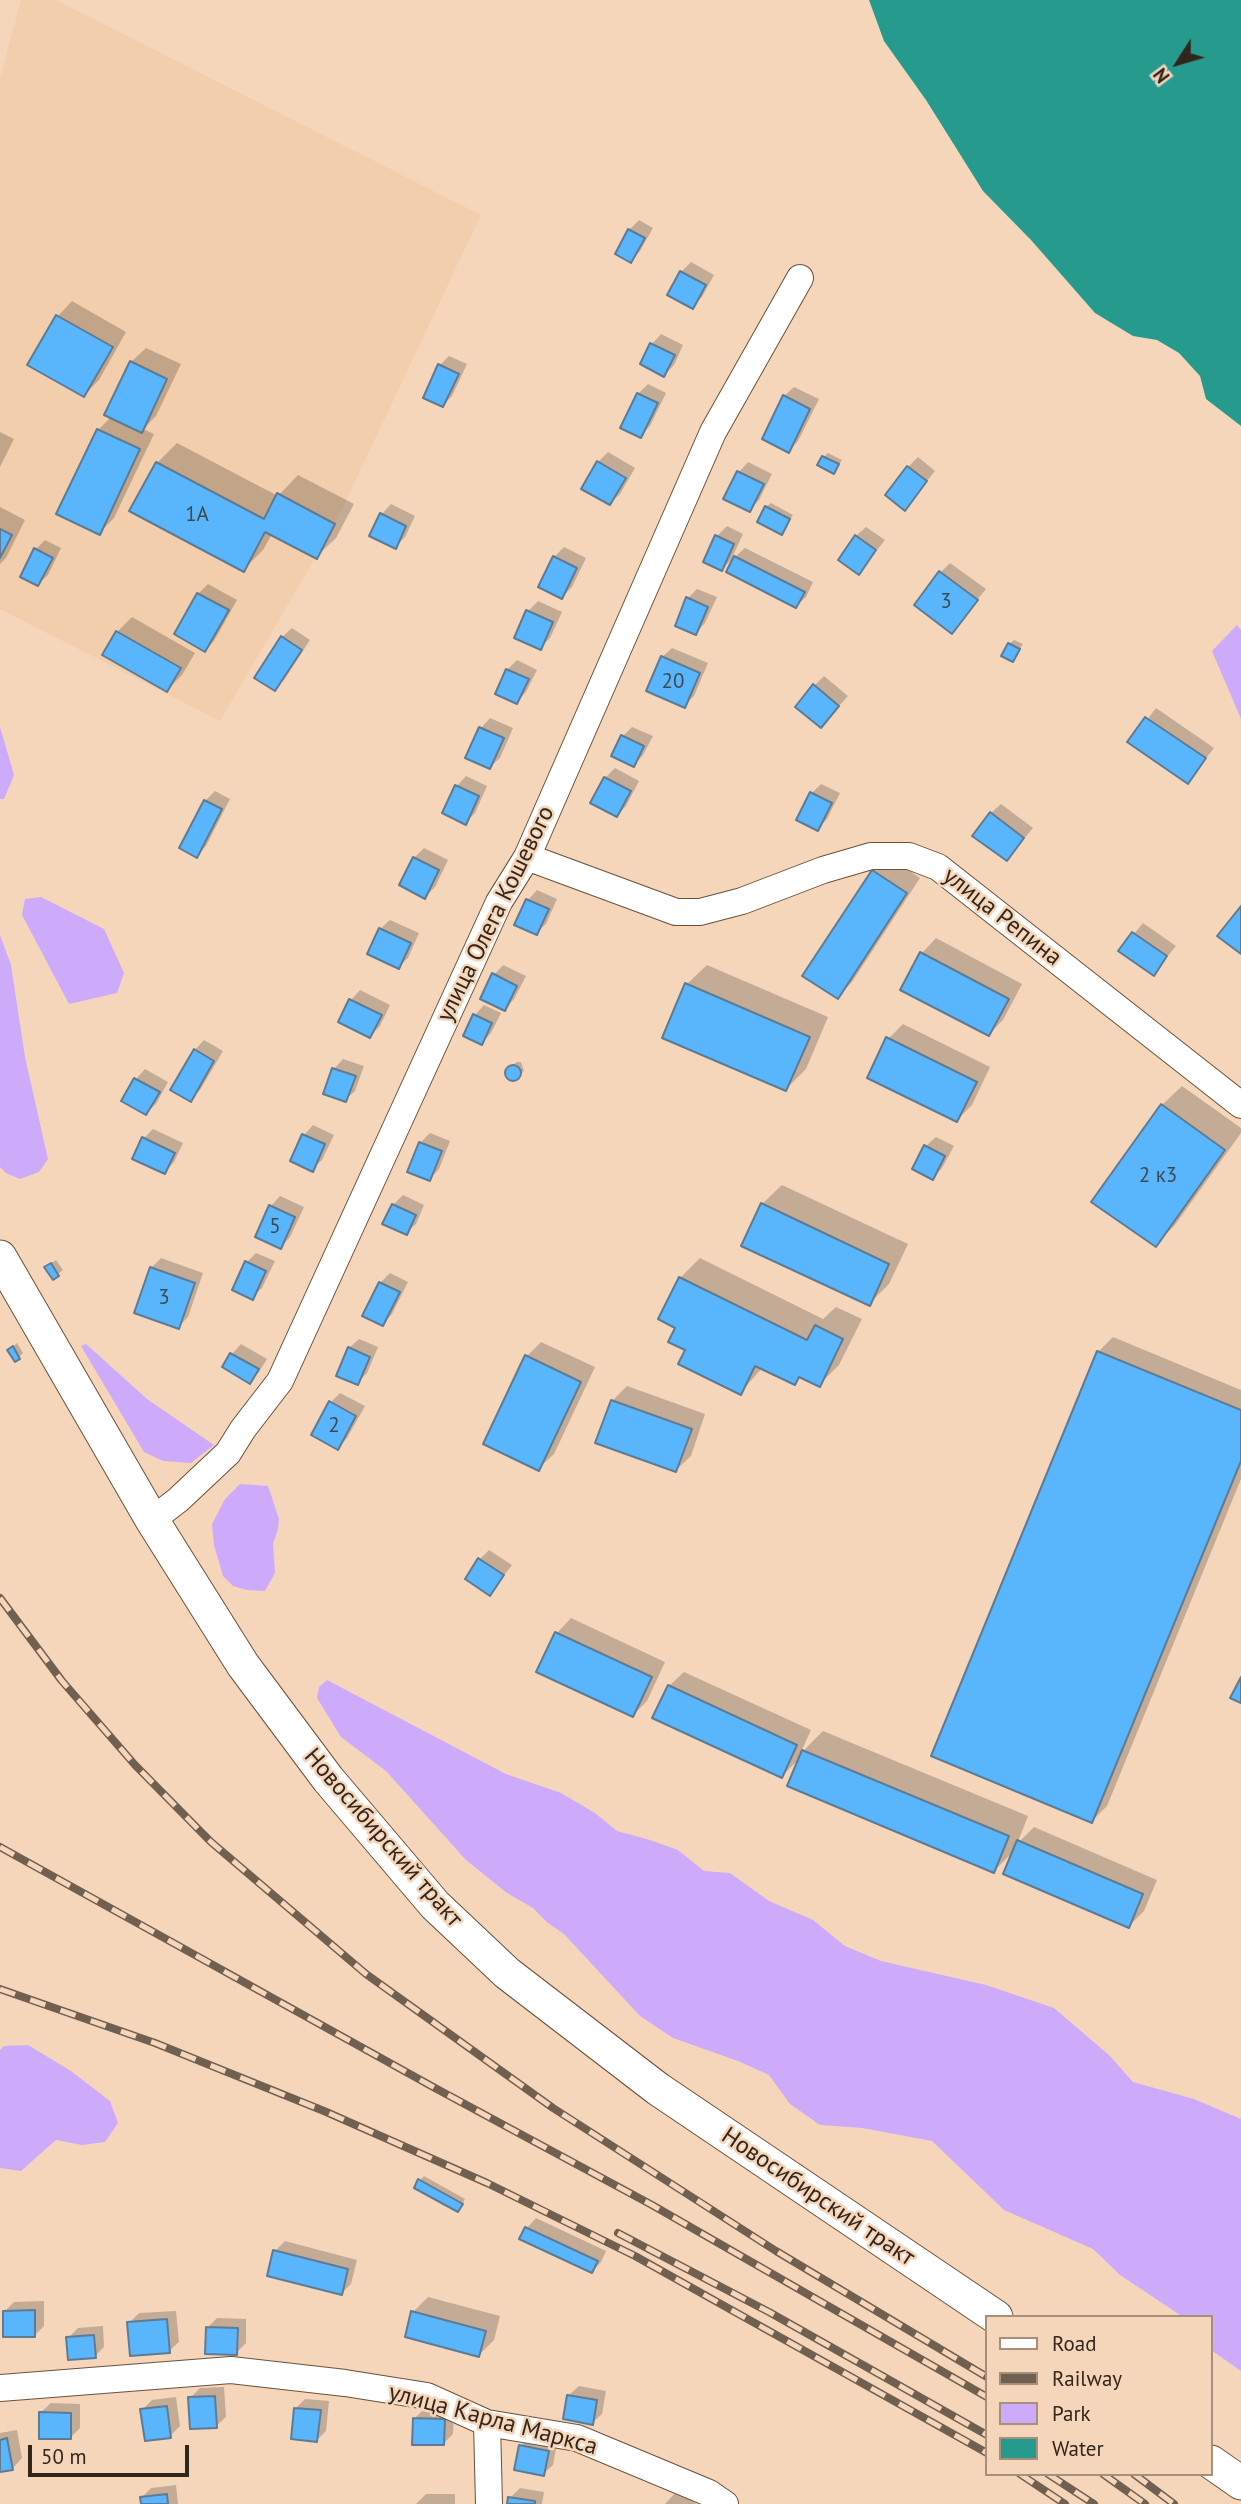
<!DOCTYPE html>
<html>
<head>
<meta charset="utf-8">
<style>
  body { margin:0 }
  #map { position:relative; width:1241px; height:2504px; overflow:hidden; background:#f5d6bb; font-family:"PT Sans",sans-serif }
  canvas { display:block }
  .legend { position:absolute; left:985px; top:2315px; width:228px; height:161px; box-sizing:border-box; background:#f5d6bb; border:2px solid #a7907b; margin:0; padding:9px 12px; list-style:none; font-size:21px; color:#32261b }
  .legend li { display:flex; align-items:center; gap:14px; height:35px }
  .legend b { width:35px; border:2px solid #a7907b }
  .north { position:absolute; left:1143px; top:28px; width:70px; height:70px; -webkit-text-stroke:5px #f5d6bb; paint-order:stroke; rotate:233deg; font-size:19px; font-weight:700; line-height:28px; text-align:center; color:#32261b }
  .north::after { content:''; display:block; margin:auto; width:24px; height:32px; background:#32261b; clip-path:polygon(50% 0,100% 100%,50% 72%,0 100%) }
  .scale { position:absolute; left:28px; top:2445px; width:161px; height:32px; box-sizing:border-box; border:4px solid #32261b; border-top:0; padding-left:9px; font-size:21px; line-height:24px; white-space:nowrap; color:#32261b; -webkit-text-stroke:5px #f5d6bb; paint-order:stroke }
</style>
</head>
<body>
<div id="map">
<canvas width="1241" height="2504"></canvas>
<ul class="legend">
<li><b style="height:9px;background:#fff"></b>Road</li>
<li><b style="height:9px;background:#715f4f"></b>Railway</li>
<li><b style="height:19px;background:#ceabfa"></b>Park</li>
<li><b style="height:19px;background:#279a8e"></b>Water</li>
</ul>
<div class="north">N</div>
<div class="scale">50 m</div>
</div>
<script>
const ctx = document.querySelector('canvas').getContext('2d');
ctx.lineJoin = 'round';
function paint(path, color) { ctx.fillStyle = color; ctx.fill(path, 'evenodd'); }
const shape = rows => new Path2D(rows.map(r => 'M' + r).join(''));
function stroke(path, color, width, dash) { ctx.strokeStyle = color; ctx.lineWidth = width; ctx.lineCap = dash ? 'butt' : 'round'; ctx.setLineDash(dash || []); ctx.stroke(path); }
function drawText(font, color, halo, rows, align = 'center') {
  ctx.font = font + ' "PT Sans",sans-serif'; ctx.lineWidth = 5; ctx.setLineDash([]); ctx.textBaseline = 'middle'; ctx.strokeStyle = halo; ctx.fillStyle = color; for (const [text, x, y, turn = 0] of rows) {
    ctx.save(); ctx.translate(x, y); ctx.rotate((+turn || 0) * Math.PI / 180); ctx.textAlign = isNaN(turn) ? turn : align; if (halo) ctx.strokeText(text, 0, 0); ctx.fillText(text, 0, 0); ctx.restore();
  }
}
const built = shape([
  [21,0,56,0,481,215,335,524,220,721,0,609,0,78]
]);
const green = shape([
  [1237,625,1241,630,1241,719,1212,651],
  [0,727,14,775,4,799,0,799],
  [41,897,104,929,124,973,117,993,69,1004,22,915,25,899],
  [0,914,0,935,11,965,25,1057,48,1159,39,1172,20,1179,6,1173,0,1167],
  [86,1344,147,1399,214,1445,191,1463,163,1461,144,1452,81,1346],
  [240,1484,268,1486,279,1519,278,1529,273,1544,275,1573,265,1591,247,1590,233,1586,223,1576,214,1545,212,1524,225,1499],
  [327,1680,506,1774,561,1793,595,1813,617,1831,650,1840,678,1850,704,1871,730,1873,769,1901,813,1920,845,1946,881,1961,986,1985,1054,2008,1109,2055,1133,2082,1194,2099,1241,2119,1241,2371,1211,2350,1211,2317,1183,2317,1120,2275,1093,2249,1004,2210,932,2141,862,2128,820,2125,790,2104,769,2075,738,2061,673,2038,640,2016,564,1934,548,1923,533,1908,507,1893,466,1860,386,1771,341,1737,317,1698,319,1687],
  [28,2045,71,2071,110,2101,118,2123,105,2142,82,2145,56,2140,21,2171,0,2168,0,2050,4,2046]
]);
const water = shape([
  [869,0,1241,0,1241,426,1206,399,1200,376,1179,353,1157,340,1133,336,1095,313,1031,240,983,191,926,100,884,41]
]);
const shadow = shape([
  [639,220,653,228,640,251,631,261,629,230],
  [691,262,714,275,702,297,692,307,681,272],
  [72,301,126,332,99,380,84,395,30,365,58,316],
  [661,334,683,345,674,365,664,375,642,364,652,344],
  [146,348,181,364,156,416,143,429,154,434,114,518,99,533,98,430,111,417,131,362],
  [449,356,467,364,452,396,443,405,440,365],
  [648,384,666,393,650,426,641,435,638,394],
  [794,387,819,399,798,441,789,451,784,396],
  [0,432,14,439,0,467],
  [177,443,278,496,298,475,354,504,336,538,316,557,272,534,263,550,243,570,132,511,157,463],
  [608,452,635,468,620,494,610,503,598,462],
  [828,453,842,460,834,472,824,457],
  [918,457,935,471,905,509,908,467],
  [748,462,772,474,759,500,749,510,725,498,739,472],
  [771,503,793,515,782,532,766,507],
  [391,504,415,516,405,537,395,547,382,514],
  [0,507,25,520,6,558,0,564],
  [727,526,743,534,731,560,722,569,705,562,717,536],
  [866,527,885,540,859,573,856,536],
  [45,540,61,548,48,575,38,584,36,549],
  [564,547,586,558,572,587,562,597,540,586,554,557],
  [745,548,813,582,806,597,796,606,735,557],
  [950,563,986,589,952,631,941,572],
  [208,584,237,600,214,641,205,650,198,594],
  [697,589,717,597,705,623,696,633,688,598],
  [538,601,562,612,550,638,540,648,516,637,528,611],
  [132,617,195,653,182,675,167,690,117,632],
  [292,628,310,640,284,680,274,689,282,637],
  [1014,640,1023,644,1013,660,1009,644],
  [672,648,708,663,694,696,684,706,662,657],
  [517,660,537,670,526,692,517,702,507,670],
  [824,676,848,696,821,726,814,686],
  [1156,708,1214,748,1188,781,1130,742],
  [490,718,513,728,500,758,490,767,481,728],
  [632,727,653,736,643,755,634,765,623,736],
  [615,768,639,781,626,806,617,815,605,778],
  [466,776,487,786,475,813,466,822,457,786],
  [821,784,840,793,827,819,818,829,812,793],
  [215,791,230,799,206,846,197,855,205,801],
  [1001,804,1033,828,1007,859,991,813],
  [424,848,448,860,435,887,425,897,414,858],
  [888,856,920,878,852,982,837,997,873,871],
  [537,890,557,899,546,924,536,933,517,924,528,900],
  [390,920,419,933,408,958,398,967,380,929],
  [1143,923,1176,946,1153,974,1120,951],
  [936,938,1022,984,1003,1020,989,1034,903,989,922,953],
  [503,965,526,976,514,999,505,1009,494,975],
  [707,965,828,1017,806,1069,786,1089,687,984],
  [360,990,390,1005,380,1026,370,1036,351,1000],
  [484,1005,501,1013,491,1033,482,1043,475,1015],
  [903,1024,990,1067,972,1105,957,1120,888,1039],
  [204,1040,223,1051,200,1090,191,1099,195,1050],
  [343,1059,364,1066,355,1091,345,1100,334,1069],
  [517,1062,521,1062,524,1071,514,1080,508,1077,506,1073,508,1069],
  [145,1069,168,1082,156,1104,146,1113,123,1100,136,1079],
  [1182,1086,1241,1128,1241,1133,1175,1225,1155,1245,1162,1105],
  [313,1125,334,1135,322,1160,312,1169,292,1160,304,1135],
  [153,1129,183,1143,174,1162,165,1172,143,1139],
  [430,1133,450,1141,439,1169,430,1179,420,1143],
  [936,1137,954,1146,942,1168,933,1178,926,1146],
  [782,1185,908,1244,889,1284,869,1304,762,1204],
  [403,1195,424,1205,416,1224,406,1233,393,1205],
  [280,1196,304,1207,290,1237,281,1247,271,1206],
  [256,1253,275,1261,262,1288,252,1297,247,1262],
  [161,1258,203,1273,188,1317,178,1327,151,1268],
  [700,1258,823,1319,836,1307,862,1319,839,1365,819,1385,802,1376,795,1383,763,1367,740,1393,687,1349,678,1327,680,1278],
  [56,1260,63,1270,53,1278,51,1263],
  [390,1273,408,1282,392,1314,383,1323,365,1315,380,1283],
  [1113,1337,1241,1390,1241,1479,1107,1806,1092,1821,1098,1352],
  [359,1339,378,1347,367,1373,357,1383,349,1348],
  [541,1342,595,1367,554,1454,539,1468,527,1356],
  [17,1343,23,1353,19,1357,9,1350],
  [241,1344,267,1359,259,1372,250,1382,224,1367,232,1354],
  [627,1386,705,1414,691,1456,676,1470,612,1401],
  [340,1393,365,1406,347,1438,338,1448,331,1402],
  [489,1550,512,1565,490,1594,480,1559],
  [571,1618,665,1662,647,1701,633,1715,557,1633],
  [684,1672,811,1730,800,1754,823,1731,1028,1816,1017,1844,1034,1827,1157,1880,1144,1911,1129,1926,1016,1849,994,1871,801,1757,782,1776,669,1686],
  [424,2176,465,2199,462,2205,420,2180],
  [536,2218,606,2251,601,2262,592,2271,527,2228],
  [285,2241,357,2260,351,2284,341,2294,275,2251],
  [428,2297,500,2316,494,2340,479,2355,413,2312],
  [44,2301,44,2326,35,2335,5,2311,14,2302],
  [176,2311,179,2342,169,2351,129,2323,139,2313],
  [217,2318,246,2319,246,2343,236,2353,207,2328],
  [103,2326,104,2347,95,2356,68,2338,78,2328],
  [579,2386,606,2391,602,2414,592,2423,569,2395],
  [224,2387,226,2417,216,2426,190,2398,200,2388],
  [176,2397,180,2426,170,2436,142,2410,152,2400],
  [305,2399,329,2401,326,2431,317,2440,296,2408],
  [51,2403,80,2404,80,2428,70,2438,41,2412],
  [424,2409,454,2410,453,2434,443,2444,414,2419],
  [17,2430,22,2458,13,2468,0,2471,0,2433],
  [530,2436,557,2442,553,2465,543,2474,521,2446],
  [176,2485,178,2504,143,2504,142,2497,151,2488],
  [520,2488,544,2492,542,2504,509,2504,510,2498],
  [676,2492,697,2504,665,2504],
  [426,2494,455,2494,455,2504,416,2504]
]);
const building = shape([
  [628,229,645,238,631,263,615,254,628,229],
  [680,271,706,285,693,309,667,295,680,271],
  [56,315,113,347,84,397,27,365,56,315],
  [650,343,675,355,664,377,640,364,650,343],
  [130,361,167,379,142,433,104,415,130,361],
  [438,364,459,374,443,407,423,398,438,364],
  [637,393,658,403,641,438,620,428,637,393],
  [783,395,810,409,789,453,762,439,783,395],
  [97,429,140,449,100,535,56,514,97,429],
  [822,456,839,464,834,474,817,465,822,456],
  [597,461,626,478,610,505,581,489,597,461],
  [156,462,264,519,277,493,335,524,317,559,265,532,244,572,129,511,156,462],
  [907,466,927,481,905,511,885,495,907,466],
  [737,471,764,484,750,512,723,499,737,471],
  [765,506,790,519,782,535,757,522,765,506],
  [380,513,406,526,396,549,369,536,380,513],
  [0,529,12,535,0,558,0,529],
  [715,535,734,544,722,571,703,562,715,535],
  [855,535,876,550,859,575,838,560,855,535],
  [34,548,53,558,38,586,20,577,34,548],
  [553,556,577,568,562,599,538,587,553,556],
  [734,556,805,592,796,608,726,572,734,556],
  [939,571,978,600,952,634,914,605,939,571],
  [197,593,229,610,205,652,174,634,197,593],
  [686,597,708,607,696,635,675,626,686,597],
  [526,610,553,622,541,650,514,638,526,610],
  [116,631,181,668,167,692,102,655,116,631],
  [281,636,302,650,275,691,254,678,281,636],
  [1008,643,1020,649,1013,662,1001,656,1008,643],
  [661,656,700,673,685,708,646,691,661,656],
  [506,669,529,679,517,704,495,694,506,669],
  [813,684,839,706,821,728,795,707,813,684],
  [1145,717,1206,758,1188,784,1127,742,1145,717],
  [479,727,504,738,490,769,465,758,479,727],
  [621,735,644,746,634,767,611,756,621,735],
  [604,777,631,791,617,817,590,803,604,777],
  [455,785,479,796,466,825,442,813,455,785],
  [810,792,832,803,818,831,796,820,810,792],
  [204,800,222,809,197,858,179,848,204,800],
  [990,812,1024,838,1007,861,972,836,990,812],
  [413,857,439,870,425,899,399,885,413,857],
  [872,870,907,893,838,999,802,976,872,870],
  [526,899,549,909,537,935,514,925,526,899],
  [1241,906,1241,954,1217,936,1241,906],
  [379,928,411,943,399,969,367,954,379,928],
  [1132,932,1167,956,1154,976,1118,951,1132,932],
  [920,952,1009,999,989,1036,900,990,920,952],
  [492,973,517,986,505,1011,480,999,492,973],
  [685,983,810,1037,786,1091,662,1038,685,983],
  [349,999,382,1015,370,1038,338,1022,349,999],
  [473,1014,492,1023,482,1045,463,1036,473,1014],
  [886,1037,977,1082,957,1122,867,1078,886,1037],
  [194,1049,214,1061,191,1102,170,1090,194,1049],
  '505 1073a8 8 0 1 1 16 0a8 8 0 1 1-16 0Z',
  [332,1068,356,1076,346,1102,323,1094,332,1068],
  [134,1078,160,1092,146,1115,121,1101,134,1078],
  [1161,1104,1225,1150,1156,1247,1091,1202,1161,1104],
  [302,1134,325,1144,313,1172,290,1161,302,1134],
  [142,1137,175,1153,165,1174,132,1159,142,1137],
  [419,1142,442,1151,430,1181,407,1172,419,1142],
  [924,1145,945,1156,933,1180,912,1169,924,1145],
  [761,1203,889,1264,870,1306,741,1246,761,1203],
  [392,1204,416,1215,407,1235,382,1224,392,1204],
  [269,1205,295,1217,281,1249,255,1237,269,1205],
  [245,1261,266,1271,253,1300,232,1290,245,1261],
  [51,1263,59,1276,53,1280,44,1267,51,1263],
  [150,1267,195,1283,179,1329,134,1313,150,1267],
  [679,1277,807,1340,815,1325,843,1339,820,1387,799,1377,795,1385,755,1366,741,1395,678,1364,685,1350,668,1342,675,1328,658,1319,679,1277],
  [379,1282,400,1292,383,1326,362,1316,379,1282],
  [13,1346,20,1359,15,1362,7,1350,13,1346],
  [348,1347,370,1357,358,1385,336,1376,348,1347],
  [1097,1351,1241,1410,1241,1461,1092,1823,931,1756,1097,1351],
  [230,1353,259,1369,250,1384,222,1367,230,1353],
  [525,1355,581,1382,539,1471,483,1444,525,1355],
  [611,1400,692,1429,676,1472,595,1443,611,1400],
  [329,1401,356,1416,338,1450,311,1435,329,1401],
  [478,1558,504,1575,490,1596,465,1579,478,1558],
  [555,1632,652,1677,633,1717,536,1672,555,1632],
  [1241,1677,1241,1703,1230,1698,1241,1677],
  [668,1685,797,1745,782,1778,652,1718,668,1685],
  [802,1750,1009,1836,994,1873,787,1786,802,1750],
  [1017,1840,1143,1894,1129,1928,1003,1874,1017,1840],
  [418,2179,463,2204,458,2212,414,2188,418,2179],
  [525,2227,598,2261,592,2273,519,2239,525,2227],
  [273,2250,348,2269,342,2295,267,2276,273,2250],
  [35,2310,35,2337,3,2337,3,2311,35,2310],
  [411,2311,486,2331,479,2357,405,2337,411,2311],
  [167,2319,170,2353,130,2356,127,2322,167,2319],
  [206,2327,238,2328,237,2355,205,2354,206,2327],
  [94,2335,96,2358,68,2360,66,2337,94,2335],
  [567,2395,597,2400,593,2425,563,2419,567,2395],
  [215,2396,217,2428,190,2429,188,2397,215,2396],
  [167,2406,171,2438,145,2441,140,2409,167,2406],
  [294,2408,321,2410,317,2442,291,2439,294,2408],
  [39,2412,71,2413,71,2439,39,2439,39,2412],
  [413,2418,445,2419,444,2445,412,2445,413,2418],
  [7,2438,13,2470,0,2472,0,2440,7,2438],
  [519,2445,549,2451,544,2476,514,2470,519,2445],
  [167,2494,168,2504,141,2504,140,2497,167,2494],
  [508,2497,535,2501,535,2504,507,2504,508,2497]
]);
const minor = shape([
  [527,857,676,912,700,912,742,901,823,870,871,856,909,856,938,867,1241,1105],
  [152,1520,178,1500,228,1453,243,1429,280,1381,499,902,527,857,713,432,800,278],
  [0,2388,231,2370,345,2383,427,2396,487,2423,577,2438,709,2493,725,2504],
  [487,2423,489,2504]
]);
const major = shape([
  [0,1257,152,1520,243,1665,328,1779,435,1905,507,1973,658,2089,996,2317],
  [1211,2462,1241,2483]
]);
const rail = shape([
  [0,1598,62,1681,135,1765,211,1842,366,1974,553,2108,776,2251,987,2377],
  [0,1847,435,2088,652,2205,987,2397],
  [0,1989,155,2043,324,2111,487,2183,635,2256,987,2453],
  [618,2233,769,2312,987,2435],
  [1020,2474,1065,2504],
  [1048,2474,1094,2504],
  [1103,2474,1145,2504],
  [1134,2474,1174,2504]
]);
const numberNames = [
  ["1А",197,515],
  ["3",946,602],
  ["20",673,682],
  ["2 к3",1158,1176],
  ["5",275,1227],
  ["3",164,1298],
  ["2",334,1426]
];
const streetNames = [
  ["улица Олега Кошевого",496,914,-64],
  ["улица Репина",1002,917,38],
  ["Новосибирский тракт",383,1838,49],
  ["Новосибирский тракт",818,2197,34],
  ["улица Карла Маркса",493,2420,15]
];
paint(built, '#f3ceac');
paint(green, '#ceabfa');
paint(water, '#279a8e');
paint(shadow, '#0003');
paint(building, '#5ab6fc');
stroke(building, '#5e7b93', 2);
stroke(minor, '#6b5139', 28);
stroke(major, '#6b5139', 35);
stroke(minor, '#fff', 26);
stroke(major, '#fff', 33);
stroke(rail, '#715f4f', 8);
stroke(rail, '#f5d6bb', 5, [16]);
drawText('21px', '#3c4a53', null, numberNames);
drawText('24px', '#32261b', '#f5d6bb', streetNames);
</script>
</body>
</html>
